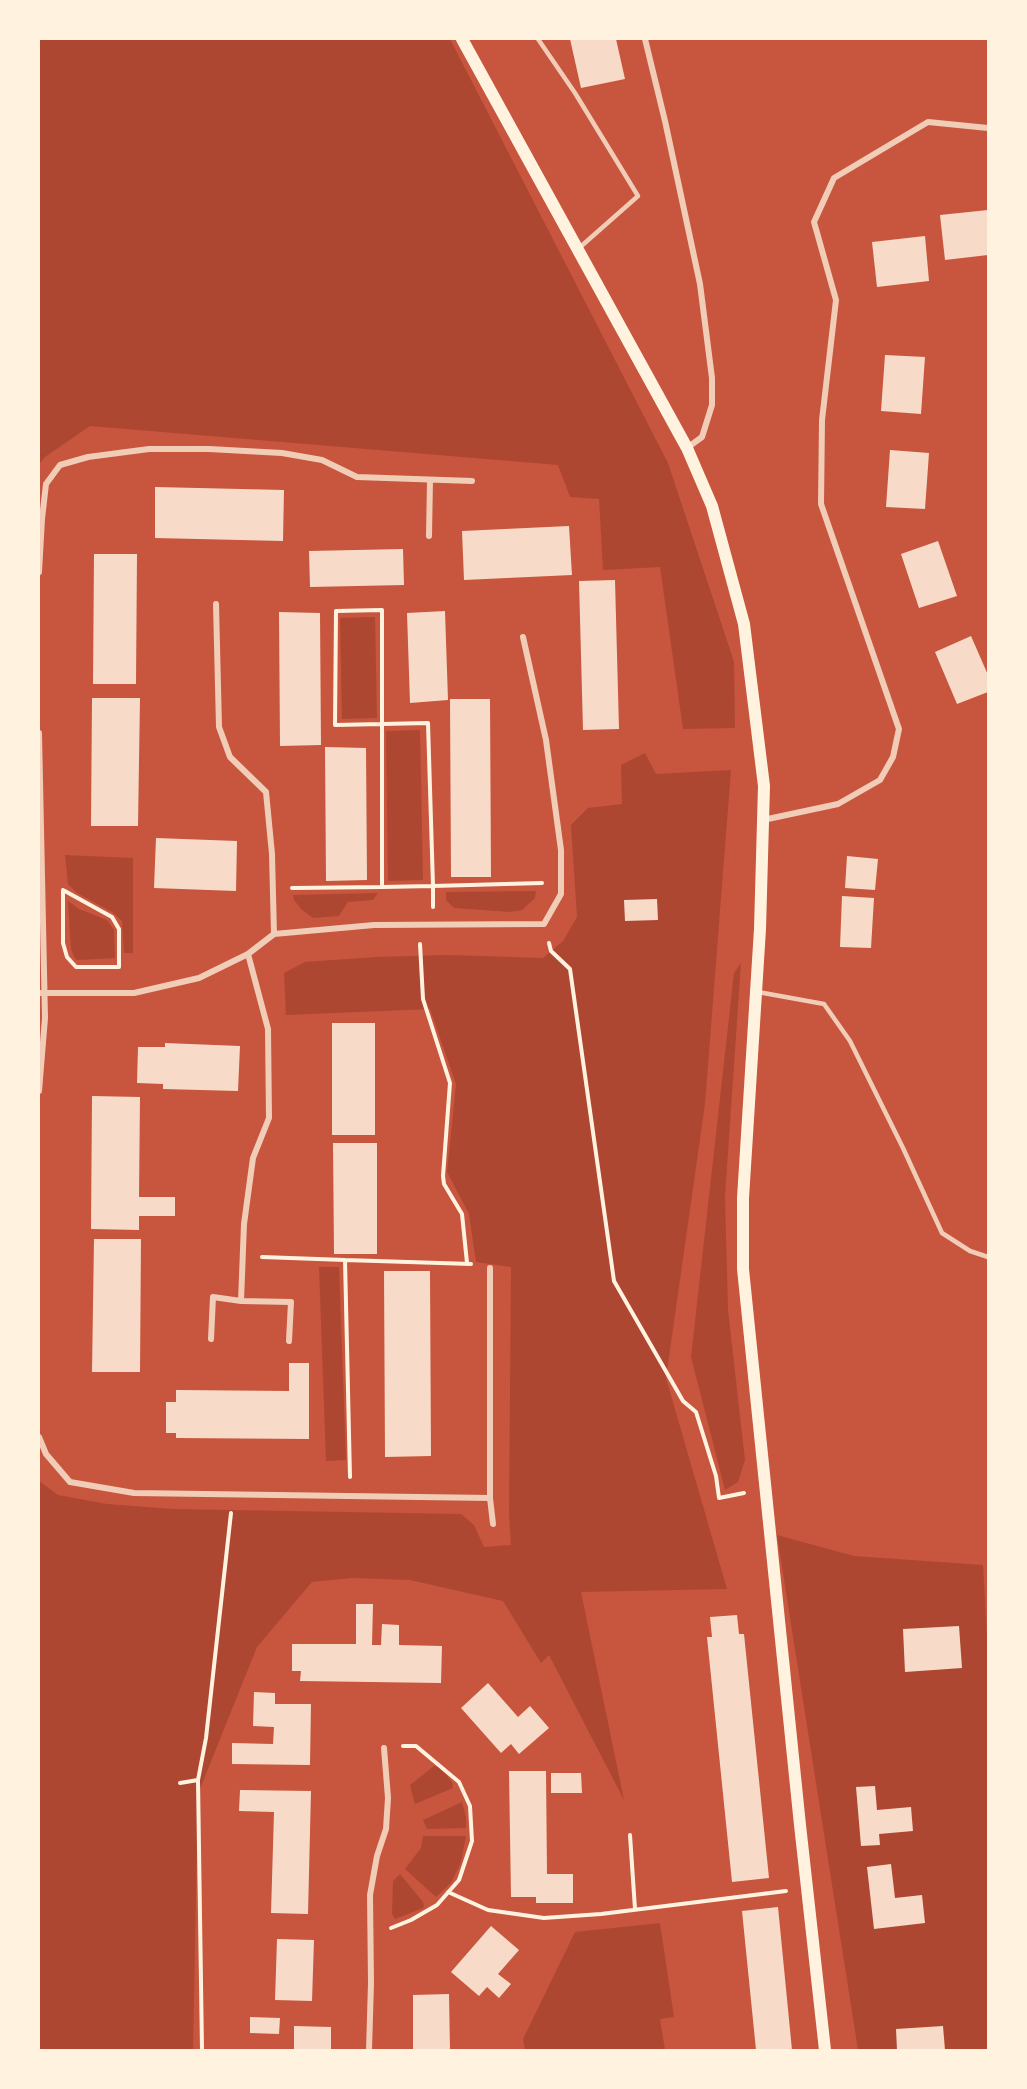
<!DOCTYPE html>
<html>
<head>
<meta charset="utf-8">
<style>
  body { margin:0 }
  #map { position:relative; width:1027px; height:2089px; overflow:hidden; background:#c8553d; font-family:"DM Sans",sans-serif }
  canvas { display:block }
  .frame { position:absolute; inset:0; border:40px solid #fff3e0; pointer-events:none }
</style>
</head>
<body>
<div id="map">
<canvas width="1027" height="2089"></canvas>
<div class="frame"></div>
</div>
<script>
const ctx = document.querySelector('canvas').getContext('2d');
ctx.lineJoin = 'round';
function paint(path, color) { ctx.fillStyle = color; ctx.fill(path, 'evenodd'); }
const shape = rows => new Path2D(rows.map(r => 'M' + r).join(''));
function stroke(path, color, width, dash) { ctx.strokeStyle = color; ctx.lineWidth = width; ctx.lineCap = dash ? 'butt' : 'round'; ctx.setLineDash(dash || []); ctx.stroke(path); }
const green = shape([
  [39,39,450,39,668,463,734,662,735,728,683,729,660,567,603,570,599,499,570,497,558,465,90,426,45,457,39,464],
  [375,617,377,718,342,719,340,618],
  [420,730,423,880,388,881,386,731],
  [645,753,656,774,731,770,705,1104,666,1378,727,1589,581,1592,624,1800,549,1655,541,1663,503,1601,410,1580,351,1578,312,1582,257,1647,198,1794,193,2050,39,2050,39,1481,58,1495,107,1504,173,1509,461,1514,474,1525,484,1547,511,1545,509,1514,511,1267,476,1262,469,1214,447,1172,456,1084,430,1009,286,1015,284,973,305,962,376,957,448,955,543,958,563,941,577,917,571,825,588,808,622,804,621,765],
  [65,855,133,858,133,953,124,953,122,921,112,912,77,893,68,884],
  [536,891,535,898,522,910,510,912,454,908,446,900,446,892],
  [378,893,373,900,348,902,339,916,313,918,301,909,294,900,293,895],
  [68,901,79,909,107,920,114,930,115,958,77,960,74,957,71,949],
  [741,963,725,1196,728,1310,745,1460,738,1482,725,1490,691,1357,734,973],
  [319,1267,339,1267,346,1460,326,1461],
  [777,1535,854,1556,983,1565,988,1656,988,2050,858,2050],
  [434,1766,440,1767,452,1782,453,1788,415,1804,410,1785],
  [462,1802,466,1817,466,1828,427,1829,423,1820],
  [423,1836,466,1836,461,1862,451,1883,436,1897,405,1869,421,1848],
  [400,1874,423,1902,424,1906,423,1908,395,1919,392,1914,393,1881],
  [660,1923,674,2017,660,2019,665,2050,525,2050,523,2039,575,1932]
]);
const building = shape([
  [570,39,616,39,625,79,581,88],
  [988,210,988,255,945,260,940,215],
  [925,236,929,281,877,287,872,242],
  [885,355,925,357,921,414,881,411],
  [890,450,929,453,925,509,886,507],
  [155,487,284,490,283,541,155,538],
  [569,526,572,575,464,580,462,531],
  [938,541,957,596,919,608,901,554],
  [403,549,404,585,310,587,309,551],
  [94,554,137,554,136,684,93,684],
  [615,580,619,729,583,730,579,581],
  [445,611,448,700,410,703,407,613],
  [279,612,320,613,321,745,280,746],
  [971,636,988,675,988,692,957,704,935,652],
  [92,698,140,698,138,826,91,826],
  [450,699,490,699,491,877,451,877],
  [325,747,366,748,367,880,326,881],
  [156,838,237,841,236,891,154,888],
  [847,856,878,859,875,890,845,888],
  [842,896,874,898,871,948,840,947],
  [657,899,658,920,625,921,624,900],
  [332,1023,375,1023,375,1135,332,1135],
  [165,1043,240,1046,238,1091,163,1089,163,1084,137,1083,138,1047,165,1047],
  [92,1096,140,1097,139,1197,175,1197,175,1216,139,1216,139,1230,91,1229],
  [333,1143,377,1143,377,1254,334,1254],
  [94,1239,141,1239,140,1372,92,1372],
  [384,1271,430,1271,431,1456,385,1457],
  [289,1363,309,1363,309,1439,176,1438,176,1433,166,1433,166,1402,176,1402,176,1390,289,1391],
  [356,1604,373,1604,372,1645,381,1645,382,1624,399,1625,399,1645,442,1646,441,1683,300,1681,301,1671,292,1671,292,1644,356,1644],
  [737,1615,739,1634,744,1634,769,1878,732,1882,707,1637,712,1637,710,1617],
  [959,1626,962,1668,905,1672,903,1629],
  [488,1683,518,1717,530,1706,549,1728,519,1754,511,1744,501,1753,461,1708],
  [254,1692,275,1693,275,1704,311,1704,310,1765,232,1764,232,1743,273,1744,274,1727,253,1726],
  [509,1771,546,1771,547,1874,573,1874,573,1903,536,1903,536,1897,511,1897],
  [551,1773,581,1773,582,1793,551,1793],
  [875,1786,877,1810,911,1807,913,1831,879,1834,880,1845,861,1846,856,1787],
  [240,1790,311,1791,308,1914,271,1913,274,1812,239,1811],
  [891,1864,895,1898,922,1895,925,1923,874,1929,867,1867],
  [778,1907,792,2050,756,2050,742,1911],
  [491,1926,519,1950,498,1974,511,1984,499,1998,487,1987,479,1996,451,1972],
  [277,1939,314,1940,312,2001,275,2000],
  [449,1994,450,2050,413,2050,413,1995],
  [250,2017,280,2018,279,2034,250,2033],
  [294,2026,331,2027,331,2050,294,2050],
  [943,2026,945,2050,897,2050,896,2029]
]);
const path = shape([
  [292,888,382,887],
  [63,890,112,917,119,929,119,967,76,967,67,957,63,943,63,890],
  [433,907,433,886,428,723,382,724,335,725,336,611,382,610,382,887,433,886,542,883],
  [549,943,551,951,570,969,614,1281,683,1401,696,1412,716,1476,719,1498,744,1493],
  [420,944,423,999,450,1083,443,1176,444,1184,462,1214,467,1263],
  [262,1257,345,1260],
  [350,1477,345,1260,471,1264],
  [180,1783,198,1780],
  [630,1835,635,1909],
  [448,1892,488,1910,544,1918,601,1914,786,1891],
  [391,1928,411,1920,437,1905,459,1880,472,1841,470,1806,459,1782,416,1746,403,1746],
  [202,2050,198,1780,206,1738,231,1513]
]);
const service = shape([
  [538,39,575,93,638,196,578,249],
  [758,992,824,1004,850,1041,903,1148,942,1233,970,1251,988,1257]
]);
const minor = shape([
  [645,39,665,121,700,284,712,378,712,405,702,437,687,448],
  [429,536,430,480],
  [39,572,42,519,46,484,60,465,88,457,149,449,209,449,282,453,322,460,357,477,472,481],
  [216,604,219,727,230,757,266,792,272,854,274,934],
  [39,733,45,1018,39,1091],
  [763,820,838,804,880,780,893,757,899,729,821,504,822,420,836,300,814,222,834,178,928,122,988,128],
  [39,993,134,993,199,978,248,954,274,934,374,925,544,924,561,894,561,850,546,740,523,637],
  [490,1268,490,1498,493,1524],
  [241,1301,244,1224,253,1158,269,1118,268,1029,248,954],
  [211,1339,213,1297,241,1301,291,1302,289,1341],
  [39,1437,46,1454,70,1482,134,1493,490,1498],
  [369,2050,371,1983,370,1895,377,1856,386,1829,388,1798,384,1748]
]);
const secondary = shape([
  [462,39,687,448,712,506,744,624,764,786,760,929,743,1198,743,1269,800,1825,825,2050]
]);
paint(green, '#ae4732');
paint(building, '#f7dbc8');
stroke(path, '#fff3e0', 4);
stroke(service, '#f1ccb7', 4.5);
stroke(minor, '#f1ccb7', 6);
stroke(secondary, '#fff3e0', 12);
</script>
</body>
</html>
